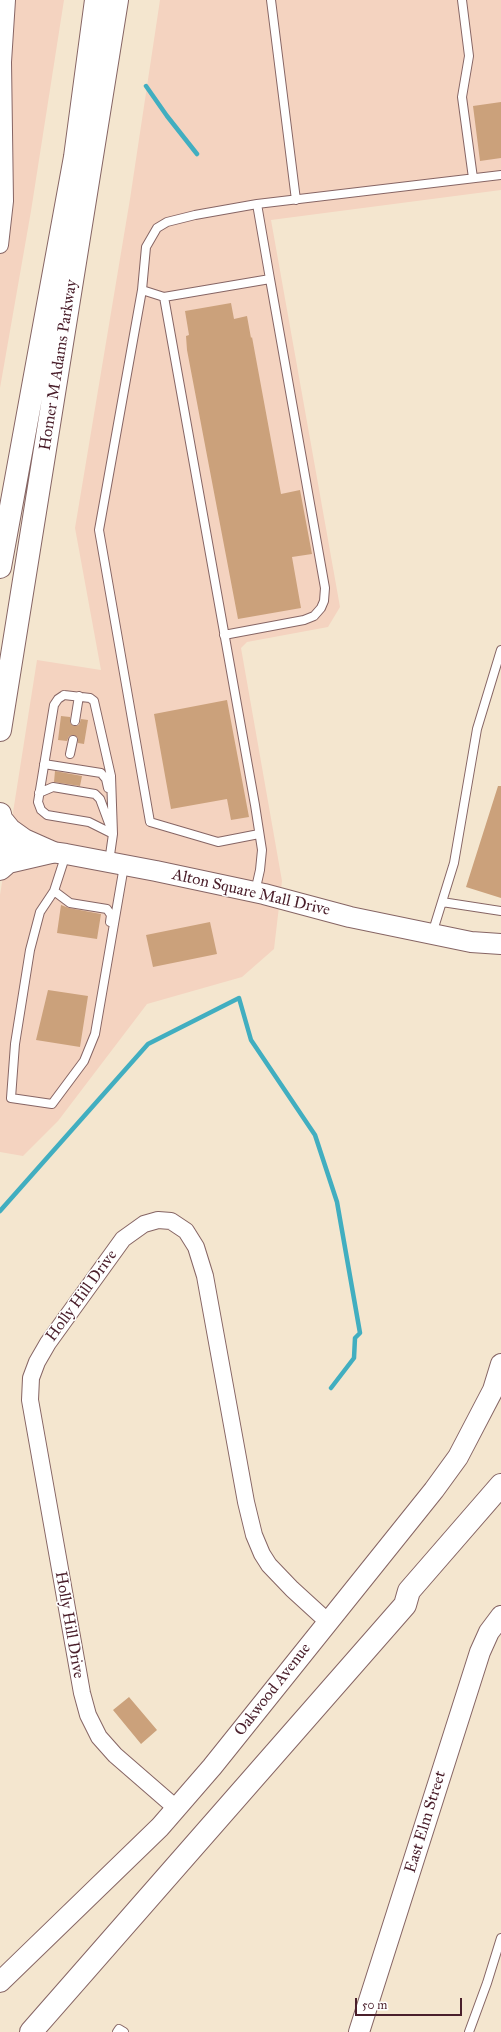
<!DOCTYPE html>
<html>
<head>
<meta charset="utf-8">
<style>
  body { margin:0 }
  #map { position:relative; width:501px; height:2032px; overflow:hidden; background:#f4e6cf; font-family:"IM FELL Great Primer",serif }
  canvas { display:block }
  .scale { position:absolute; left:355px; top:1998px; width:107px; height:18px; box-sizing:border-box; border:2px solid #4a1f2b; border-top:0; padding-left:5px; font-size:12px; line-height:14px; white-space:nowrap; color:#4a1f2b; -webkit-text-stroke:3px #fff; paint-order:stroke }
</style>
</head>
<body>
<div id="map">
<canvas width="501" height="2032"></canvas>
<div class="scale">50 m</div>
</div>
<script>
const ctx = document.querySelector('canvas').getContext('2d');
ctx.lineJoin = 'round';
function paint(path, color) { ctx.fillStyle = color; ctx.fill(path, 'evenodd'); }
const shape = rows => new Path2D(rows.map(r => 'M' + r).join(''));
function stroke(path, color, width, dash) { ctx.strokeStyle = color; ctx.lineWidth = width; ctx.lineCap = dash ? 'butt' : 'round'; ctx.setLineDash(dash || []); ctx.stroke(path); }
function drawText(font, color, halo, rows, align = 'center') {
  ctx.font = font + ' "IM FELL Great Primer",serif'; ctx.lineWidth = 3; ctx.setLineDash([]); ctx.textBaseline = 'middle'; ctx.strokeStyle = halo; ctx.fillStyle = color; for (const [text, x, y, turn = 0] of rows) {
    ctx.save(); ctx.translate(x, y); ctx.rotate((+turn || 0) * Math.PI / 180); ctx.textAlign = isNaN(turn) ? turn : align; if (halo) ctx.strokeText(text, 0, 0); ctx.fillText(text, 0, 0); ctx.restore();
  }
}
const built = shape([
  [0,0,64,0,31,211,0,388],
  [160,0,501,0,501,190,271,220,340,607,328,627,247,642,241,648,282,881,274,949,242,977,147,1004,58,1121,23,1156,0,1152,0,895,37,660,101,670,75,528,130,199]
]);
const stream = shape([
  [146,86,167,116,197,154],
  [0,1211,148,1044,239,998,251,1040,315,1135,337,1202,360,1333,355,1338,354,1358,331,1388]
]);
const building = shape([
  [501,102,501,158,480,161,473,106],
  [231,303,234,319,247,316,251,338,252,337,281,494,300,490,312,554,292,557,301,608,238,619,187,350,186,336,189,335,185,311],
  [227,700,249,817,231,820,227,799,171,809,154,714],
  [61,716,70,717,70,723,74,726,79,725,81,719,88,720,84,744,78,743,78,738,74,735,69,736,67,741,58,740],
  [55,771,82,776,80,786,54,782],
  [498,786,501,786,501,898,466,887],
  [61,905,69,908,101,914,97,939,57,933],
  [210,922,217,954,153,967,146,935],
  [48,990,88,996,80,1047,36,1040],
  [129,1697,157,1730,141,1744,113,1710]
]);
const service = shape([
  [271,0,296,200],
  [462,0,469,56,462,97,473,178],
  [142,290,99,530,150,822,218,842,259,834],
  [164,297,270,279,257,204],
  [224,635,304,620,314,616,321,608,324,601,325,588,270,279],
  [64,695,90,698,94,701,111,776,113,834,89,822,47,815,41,810,38,802,54,705,58,699,64,695],
  [75,721,79,696],
  [70,754,73,740],
  [44,764,101,773,106,779,108,788],
  [39,793,53,787,95,794,100,799,113,834,109,862],
  [66,854,54,891,40,912,30,950,15,1044,11,1098,52,1104,84,1061,95,1034,124,866],
  [54,891,70,903,107,909,111,915,110,922],
  [255,892,260,870,262,850,255,805,164,297,142,290,146,247,157,228,167,222,195,215,257,204,501,175],
  [442,902,501,911],
  [432,934,454,863,477,729,501,650],
  [117,2032,119,2029,124,2032],
  [469,2032,487,1983,501,1938]
]);
const minor = shape([
  [0,245,5,201,3,62,7,0],
  [176,1808,115,1755,99,1737,88,1715,82,1693,30,1400,31,1378,37,1362,48,1343,123,1239,144,1224,158,1220,171,1221,186,1231,196,1247,205,1276,246,1502,254,1535,262,1554,269,1565,292,1589,327,1621]
]);
const tertiary = shape([
  [0,845,66,854,156,871,264,894,350,917,471,942,501,944],
  [0,1982,160,1827,212,1767,434,1490,458,1457,493,1390,501,1364],
  [359,2032,480,1652,489,1632,501,1616]
]);
const primary = shape([
  [0,567,75,157,96,0],
  [0,730,117,0],
  [0,814,1,819,10,830,24,840,51,852],
  [0,869,8,862,51,852]
]);
const trunk = shape([
  [31,2032,405,1605,409,1591,501,1485]
]);
const streetNames = [
  ["Homer M Adams Parkway",59,365,-81],
  ["Alton Square Mall Drive",251,893,13],
  ["Holly Hill Drive",82,1296,-54],
  ["Holly Hill Drive",69,1625,80],
  ["Oakwood Avenue",273,1690,-52],
  ["East Elm Street",426,1822,-73]
];
paint(built, '#f4d3c0');
stroke(stream, '#41aec0', 4.5);
paint(building, '#cba17b');
stroke(service, '#866564', 10);
stroke(minor, '#866564', 18);
stroke(tertiary, '#866564', 22);
stroke(primary, '#866564', 24);
stroke(trunk, '#866564', 24);
stroke(service, '#fff', 8);
stroke(minor, '#fff', 16);
stroke(tertiary, '#fff', 20);
stroke(primary, '#fff', 22);
stroke(trunk, '#fff', 22);
drawText('16px', '#4a1f2b', '#fff', streetNames);
</script>
</body>
</html>
